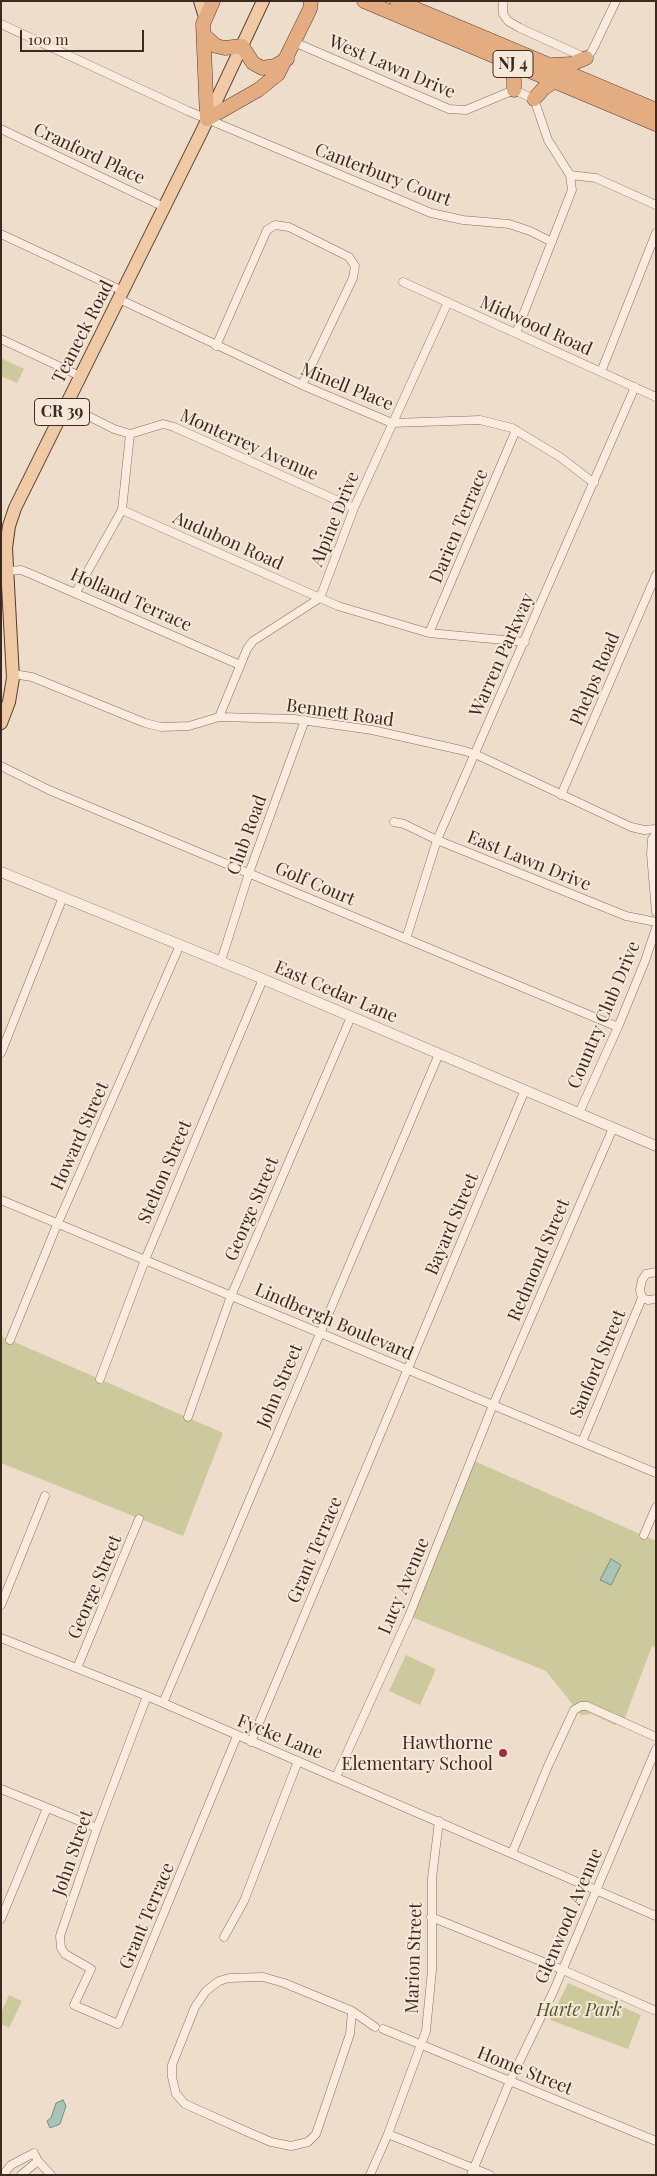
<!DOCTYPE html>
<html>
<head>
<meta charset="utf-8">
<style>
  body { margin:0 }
  #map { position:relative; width:657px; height:2176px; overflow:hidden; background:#eeddca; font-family:"Playfair Display",serif }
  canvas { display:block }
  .frame { position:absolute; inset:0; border:2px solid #3c2921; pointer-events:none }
  .scale { position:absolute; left:20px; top:30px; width:124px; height:22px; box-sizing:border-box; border:2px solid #3c2921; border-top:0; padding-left:6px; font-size:15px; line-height:18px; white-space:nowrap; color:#3c2921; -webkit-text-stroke:4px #f6e8d9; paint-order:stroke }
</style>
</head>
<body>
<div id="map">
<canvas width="657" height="2176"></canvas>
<div class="frame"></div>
<div class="scale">100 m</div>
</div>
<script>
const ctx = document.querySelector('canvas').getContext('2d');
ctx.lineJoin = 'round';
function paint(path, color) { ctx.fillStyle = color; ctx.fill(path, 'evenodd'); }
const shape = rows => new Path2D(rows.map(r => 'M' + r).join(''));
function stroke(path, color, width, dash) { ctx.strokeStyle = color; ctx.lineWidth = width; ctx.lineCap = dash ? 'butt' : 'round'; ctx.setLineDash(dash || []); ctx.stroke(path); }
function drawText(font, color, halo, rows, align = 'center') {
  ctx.font = font + ' "Playfair Display",serif'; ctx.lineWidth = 4; ctx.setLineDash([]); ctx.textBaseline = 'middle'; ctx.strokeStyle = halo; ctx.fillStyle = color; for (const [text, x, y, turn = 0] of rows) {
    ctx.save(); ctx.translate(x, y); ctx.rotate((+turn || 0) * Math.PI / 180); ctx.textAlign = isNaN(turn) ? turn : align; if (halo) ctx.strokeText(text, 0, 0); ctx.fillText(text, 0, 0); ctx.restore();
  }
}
const green = shape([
  [1,358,24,369,17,383,1,376],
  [1,1336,223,1433,183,1536,1,1463],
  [472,1460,656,1541,656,1648,652,1646,624,1720,615,1725,592,1714,581,1715,546,1671,409,1616],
  [406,1655,436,1669,420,1705,389,1691],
  [568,1983,641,2015,628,2049,550,2020],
  [9,1995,22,2001,9,2028,1,2024,1,2013]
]);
const water = shape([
  [611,1559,621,1565,611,1585,600,1580,611,1559],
  [63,2100,66,2106,60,2124,50,2128,47,2121,51,2118,56,2103,63,2100]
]);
const minor = shape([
  [503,1,503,14,508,21,520,28,586,58,592,51,616,1],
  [1,24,188,111,431,213,463,220,509,224,530,231,552,242],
  [294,42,449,109,466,110,514,90,534,99,548,140,570,175,596,178,656,205],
  [1,129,164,207],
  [1,234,123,291],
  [403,282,656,397],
  [119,299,302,385,392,423,480,420,512,428,560,457,594,483],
  [516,333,572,190,570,175],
  [1,339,80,376],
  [216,346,267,230,275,225,289,227,349,257,355,266,353,278,302,385],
  [601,372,656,233],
  [66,405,114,429,130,434],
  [130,434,163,424,174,427,354,508],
  [122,510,338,606,429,633,525,642],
  [7,571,21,570,31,574,240,665],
  [76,592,122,510,130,434],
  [429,633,516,430],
  [13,674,32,677,145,723,161,727,189,726,219,717,294,719,372,730,461,750,475,754,631,827,644,830,656,829],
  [219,717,247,649,253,641,320,598,354,508,448,302],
  [1,766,49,790,618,1027],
  [561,795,656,575],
  [394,822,404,824,437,840,626,916,656,922],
  [656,834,652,839,651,854,656,912],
  [406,939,437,840,635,387],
  [221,961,249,873,305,720],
  [1,1053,63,897],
  [579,1113,618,1027,645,961,656,928],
  [1,1200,656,1473],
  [642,1298,648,1300,656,1299],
  [10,1340,54,1232,180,945],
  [100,1379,145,1260,263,979],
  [188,1417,231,1296,351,1017],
  [582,1442,642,1298,640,1290,642,1280,646,1274,656,1272],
  [644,1535,656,1507],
  [1,1605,45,1496],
  [1,1638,147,1696,656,1916],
  [77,1668,139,1519],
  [147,1696,97,1828,60,1936,61,1948,65,1954,91,1969,74,2005,118,2024,237,1736],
  [163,1703,439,1054],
  [251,1742,525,1090],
  [336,1777,409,1616,493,1405,613,1128],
  [1,1789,97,1828],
  [512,1853,548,1766,574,1710,581,1706,587,1706,656,1737],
  [431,1917,563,1970,656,2011],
  [1,1919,47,1808],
  [224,1937,244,1901,298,1761],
  [263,1977,284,1983,352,2011,350,2034,316,2134,308,2142,291,2146,271,2142,250,2133,185,2104,176,2094,172,2077,172,2065,195,2007,206,1991,219,1981,229,1978,263,1977],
  [352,2011,375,2027],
  [383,2029,656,2141],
  [388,2134,490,2175],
  [3,2175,11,2165,34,2153,38,2161,51,2175],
  [21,2175,38,2161],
  [370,2175,388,2134,426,2031,432,1970,432,1878,439,1821],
  [471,2175,510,2081,554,1990,656,1749]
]);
const tertiary = shape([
  [1,872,244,971,656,1146]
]);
const primary = shape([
  [200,1,205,17],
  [1,723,9,702,13,678,6,548,9,526,15,508,201,133,263,1]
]);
const trunk = shape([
  [213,1,203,24,207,119,258,90,278,74,310,9,311,1],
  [364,1,656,124],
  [397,1,656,110],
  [204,35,216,46,225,48,242,46,253,63,262,68,275,66,287,59],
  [511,63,514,80,514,90],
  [553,65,571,64,586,58],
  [534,99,544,88,555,81]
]);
const markers = [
  [503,1753,5,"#982f43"]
];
const shields = [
  [513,64,40],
  [62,412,55]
];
const shieldNames = [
  ["NJ 4",513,64],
  ["CR 39",62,412]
];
const streetNames = [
  ["West Lawn Drive",392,67,23],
  ["Cranford Place",89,154,25],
  ["Canterbury Court",383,175,21],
  ["Midwood Road",536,326,24],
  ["Teaneck Road",83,332,-63],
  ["Minell Place",347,387,22],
  ["Monterrey Avenue",249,445,24],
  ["Alpine Drive",335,519,-68],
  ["Darien Terrace",459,526,-67],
  ["Audubon Road",228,541,24],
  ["Holland Terrace",131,600,24],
  ["Warren Parkway",502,655,-66],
  ["Phelps Road",595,679,-67],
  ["Bennett Road",340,713,8],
  ["Club Road",247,835,-70],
  ["East Lawn Drive",529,861,22],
  ["Golf Court",315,884,23],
  ["East Cedar Lane",336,992,23],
  ["Country Club Drive",604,1015,-67],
  ["Howard Street",80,1136,-66],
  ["Stelton Street",165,1172,-67],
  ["George Street",252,1209,-67],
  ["Bayard Street",452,1224,-67],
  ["Redmond Street",539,1260,-67],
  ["Lindbergh Boulevard",334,1322,23],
  ["Sanford Street",598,1364,-67],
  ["John Street",280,1386,-67],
  ["Grant Terrace",315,1550,-67],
  ["Lucy Avenue",404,1586,-67],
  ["George Street",95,1587,-67],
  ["Fycke Lane",280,1737,22],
  ["John Street",73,1853,-71],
  ["Grant Terrace",147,1916,-67],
  ["Glenwood Avenue",569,1916,-67],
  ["Marion Street",414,1958,-88],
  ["Home Street",525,2071,22]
];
const poiNames = [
  ["Hawthorne",493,1743],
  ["Elementary School",493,1764]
];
const parkNames = [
  ["Harte Park",579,2010]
];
paint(green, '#ccc99d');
paint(water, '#aac3b7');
stroke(water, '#719183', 1);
stroke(minor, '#8b6e5e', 9);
stroke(tertiary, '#8b6e5e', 11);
stroke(primary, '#593d32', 14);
stroke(trunk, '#593d32', 15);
stroke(minor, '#f9ebdd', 8);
stroke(tertiary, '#f9ebdd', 10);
stroke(primary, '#efcaa4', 12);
stroke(trunk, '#e4ac81', 14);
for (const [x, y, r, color] of markers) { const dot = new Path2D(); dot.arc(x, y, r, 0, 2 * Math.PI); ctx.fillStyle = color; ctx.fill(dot); stroke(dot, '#f6e8d9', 2); }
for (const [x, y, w] of shields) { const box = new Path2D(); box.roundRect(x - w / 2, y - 13.5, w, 27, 4); ctx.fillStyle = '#f6e8d9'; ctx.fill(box); stroke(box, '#3c2921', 1); }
drawText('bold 16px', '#3c2921', null, shieldNames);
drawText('18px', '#3c2921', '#f6e8d9', streetNames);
drawText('18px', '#3c2921', '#f6e8d9', poiNames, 'right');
drawText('italic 18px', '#545728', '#f6e8d9', parkNames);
</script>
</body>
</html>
